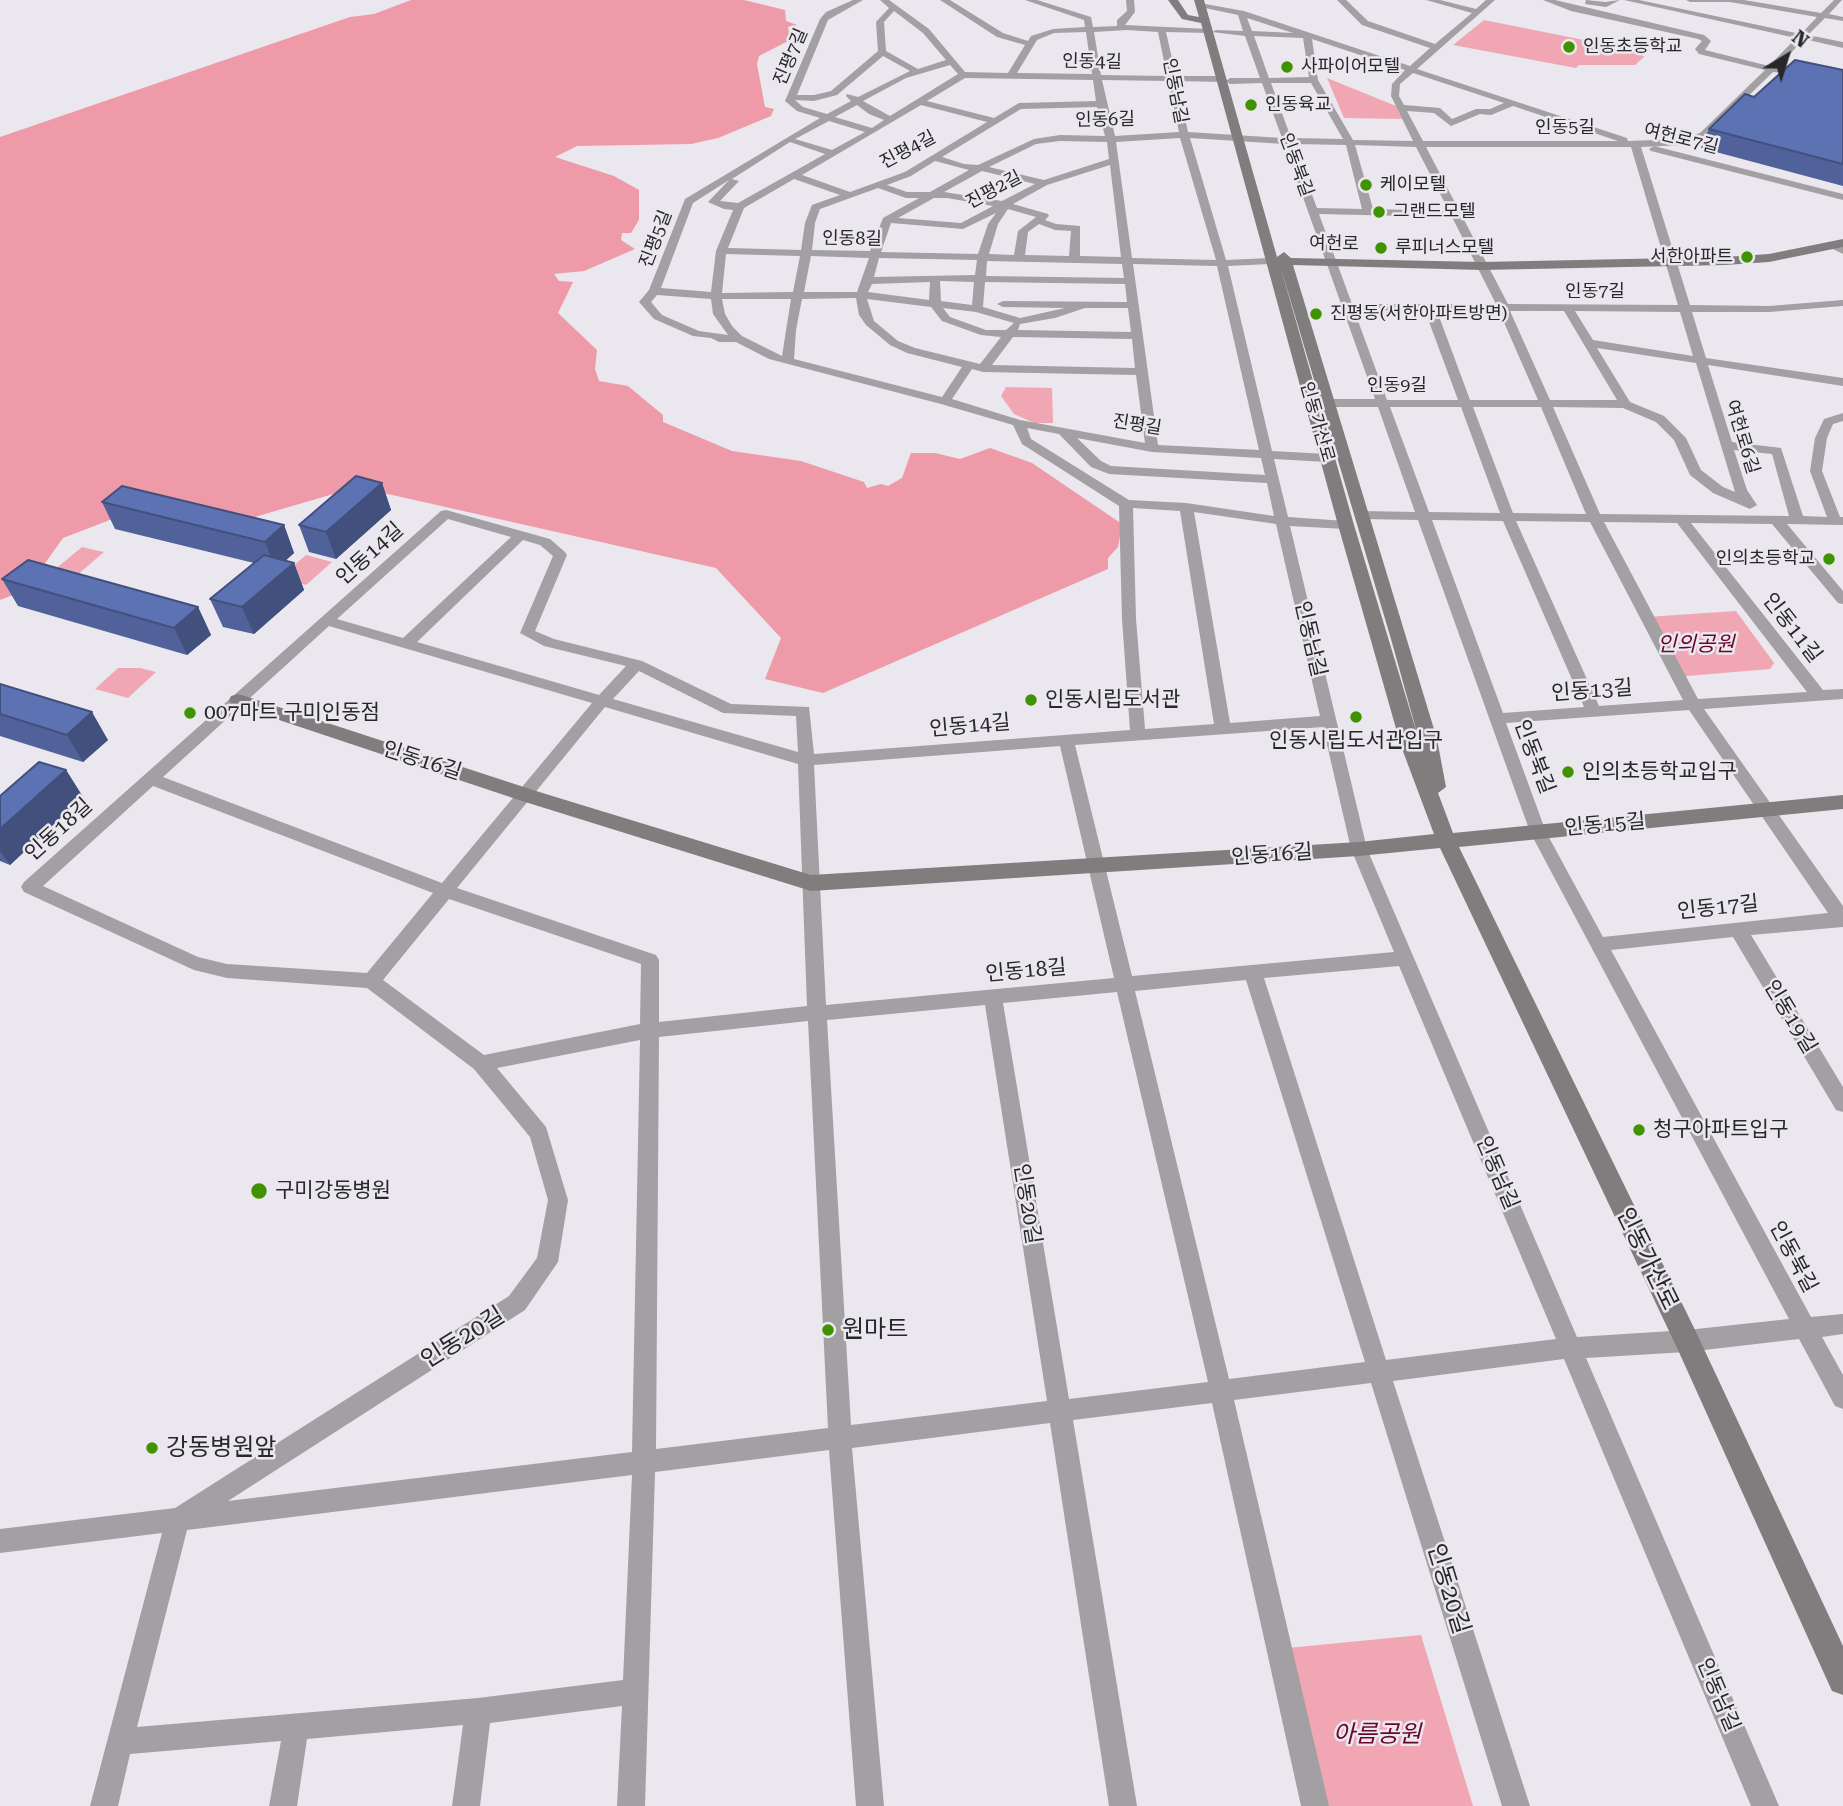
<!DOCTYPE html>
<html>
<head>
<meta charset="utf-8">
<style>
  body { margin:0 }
  #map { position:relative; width:1843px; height:1806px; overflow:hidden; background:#eae7ee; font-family:"Roboto Serif",serif }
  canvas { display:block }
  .north { position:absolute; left:1752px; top:21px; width:70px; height:70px; -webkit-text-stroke:5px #eae7ee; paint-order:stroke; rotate:38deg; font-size:19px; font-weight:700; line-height:28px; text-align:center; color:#282729 }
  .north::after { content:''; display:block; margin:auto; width:24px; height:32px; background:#282729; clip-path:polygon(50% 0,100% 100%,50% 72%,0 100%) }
</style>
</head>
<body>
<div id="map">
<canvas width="1843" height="1806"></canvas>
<div class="north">N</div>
</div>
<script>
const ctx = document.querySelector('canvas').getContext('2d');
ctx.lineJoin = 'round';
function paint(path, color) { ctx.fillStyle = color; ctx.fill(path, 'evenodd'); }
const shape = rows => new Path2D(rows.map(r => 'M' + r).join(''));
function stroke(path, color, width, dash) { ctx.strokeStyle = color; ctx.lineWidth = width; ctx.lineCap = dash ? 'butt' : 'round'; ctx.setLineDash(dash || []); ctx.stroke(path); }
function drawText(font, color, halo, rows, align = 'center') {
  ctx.font = font + ' "Roboto Serif","Noto Sans KR",serif'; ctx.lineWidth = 5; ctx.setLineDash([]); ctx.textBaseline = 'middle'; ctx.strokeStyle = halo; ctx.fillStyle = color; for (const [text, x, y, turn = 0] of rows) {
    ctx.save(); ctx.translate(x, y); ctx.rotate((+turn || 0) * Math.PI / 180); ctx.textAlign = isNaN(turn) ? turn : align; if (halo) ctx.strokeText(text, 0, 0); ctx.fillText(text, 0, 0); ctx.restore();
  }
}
const green = shape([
  [1484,20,1639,51,1644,57,1635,65,1579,65,1576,68,1453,45],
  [1327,78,1396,106,1402,119,1344,118],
  [1006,387,1052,388,1053,423,1034,423,1014,414,1001,396],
  [82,547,104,552,76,576,53,571],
  [306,555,332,562,306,585,280,577],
  [1736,611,1774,663,1770,669,1676,677,1647,617],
  [118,668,140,668,156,672,128,698,95,689],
  [1421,1635,1473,1806,1319,1806,1288,1648]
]);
const forest = shape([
  [411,0,744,0,785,10,786,21,797,25,788,27,790,40,759,56,757,64,765,107,774,109,771,116,718,138,691,144,577,146,555,157,614,176,639,190,639,220,631,233,622,233,621,240,635,249,584,271,554,274,559,281,573,282,558,313,597,350,595,369,599,381,628,386,663,415,663,422,732,451,801,461,864,482,867,488,881,484,888,486,902,478,911,453,935,453,960,459,990,448,1032,463,1122,524,1118,547,1108,558,1108,569,823,693,765,679,781,638,716,568,357,487,248,519,167,498,63,538,26,590,0,600,0,137,350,17,374,14]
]);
const street = shape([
  [853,0,863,0,828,20,797,95,814,95,831,91,878,51,876,22,889,8,880,0,889,0,929,29,965,72,1008,73,1025,45,997,37,940,0,950,0,1003,33,1028,41,1031,36,1053,29,1085,27,1084,20,1025,0,1037,0,1091,17,1093,27,1117,26,1117,20,1127,11,1126,0,1134,0,1135,12,1125,25,1208,29,1212,31,1208,33,1166,32,1176,76,1220,76,1224,79,1220,82,1177,81,1188,132,1282,138,1262,83,1230,84,1226,81,1230,78,1260,78,1245,36,1212,32,1216,30,1243,31,1238,15,1205,8,1205,4,1244,11,1410,66,1430,48,1362,25,1337,0,1346,0,1368,21,1435,44,1472,13,1426,0,1440,0,1476,9,1486,0,1495,0,1417,69,1627,138,1628,141,1681,139,1700,133,1765,70,1699,54,1695,49,1702,41,1698,39,1571,11,1543,0,1555,0,1704,35,1711,41,1705,50,1769,66,1796,38,1624,0,1639,0,1801,34,1817,17,1730,2,1690,2,1686,0,1744,0,1821,13,1834,0,1842,0,1829,14,1843,17,1843,21,1825,18,1808,35,1843,42,1843,48,1804,39,1777,68,1783,69,1783,73,1773,72,1706,137,1682,145,1641,147,1690,305,1769,306,1843,300,1843,306,1769,312,1692,312,1706,358,1843,378,1843,386,1708,365,1732,442,1781,448,1803,516,1827,517,1810,471,1815,438,1824,419,1843,413,1843,421,1833,424,1827,438,1822,471,1840,517,1843,517,1843,525,1787,524,1843,591,1843,604,1838,603,1772,524,1691,523,1823,690,1843,689,1843,699,1704,709,1843,906,1843,927,1751,935,1843,1087,1843,1112,1836,1110,1733,937,1611,950,1811,1317,1843,1314,1843,1334,1822,1337,1843,1375,1843,1409,1835,1406,1799,1339,1687,1352,1586,1358,1779,1806,1751,1806,1564,1359,1393,1381,1530,1806,1502,1806,1371,1383,1234,1400,1329,1806,1301,1806,1212,1403,1073,1420,1137,1806,1109,1806,1050,1423,852,1448,884,1806,856,1806,829,1450,655,1472,645,1806,617,1806,622,1706,490,1723,480,1806,452,1806,463,1725,307,1739,297,1806,269,1806,281,1741,130,1754,118,1806,90,1806,162,1533,0,1553,0,1529,175,1508,509,1296,537,1258,548,1200,530,1137,474,1069,367,988,227,978,194,970,24,892,21,887,24,882,441,511,446,510,550,539,565,552,567,555,535,631,554,639,642,661,731,704,809,707,814,754,1130,730,1122,619,1119,506,1022,444,1013,425,941,404,769,359,736,342,719,342,711,338,693,336,654,319,639,302,649,290,685,199,820,118,797,111,785,101,820,19,826,12,853,0],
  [894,11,923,33,946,60,918,69,886,51,884,22,894,11],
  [1247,18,1293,33,1252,31,1247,18],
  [1127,30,1158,32,1167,76,1101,75,1094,32,1127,30],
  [1086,32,1092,74,1017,73,1037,40,1054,33,1086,32],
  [1254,36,1303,38,1309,77,1269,78,1254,36],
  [1312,39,1405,70,1392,84,1391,96,1413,141,1353,140,1318,80,1312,39],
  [883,56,910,71,858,97,847,94,846,96,851,101,827,114,803,107,795,100,814,101,837,95,883,56],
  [950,65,958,74,890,116,863,101,906,78,950,65],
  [1413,73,1504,103,1490,109,1476,109,1452,119,1440,108,1404,105,1399,96,1400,84,1413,73],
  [965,78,1093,80,1096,101,1019,103,994,118,927,101,965,78],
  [1102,80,1168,81,1179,132,1115,136,1102,80],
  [1271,83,1311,83,1343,139,1291,138,1271,83],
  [857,105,869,114,884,120,872,128,835,117,857,105],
  [921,105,987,122,905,172,850,192,802,175,921,105],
  [1513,106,1618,141,1423,141,1407,111,1434,113,1451,126,1480,114,1491,115,1513,106],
  [1097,107,1105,136,1060,135,1034,139,978,165,964,164,942,157,1021,109,1097,107],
  [829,121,865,132,832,150,795,139,829,121],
  [1180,138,1216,260,1132,258,1116,142,1180,138],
  [1190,138,1284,144,1375,399,1329,399,1323,403,1329,407,1378,407,1415,512,1362,511,1355,515,1362,519,1418,520,1530,832,1789,1319,1687,1330,1577,1337,1367,849,1290,526,1346,529,1353,525,1346,521,1288,517,1274,459,1327,462,1333,458,1327,454,1272,451,1228,266,1270,264,1275,261,1270,258,1226,260,1190,138],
  [1060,141,1107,142,1109,159,1044,180,989,167,1036,144,1060,141],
  [790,142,825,154,738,203,720,201,739,181,732,179,790,142],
  [1293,144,1346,145,1362,209,1317,208,1293,144],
  [1355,145,1416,147,1449,211,1373,209,1355,145],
  [1426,147,1631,147,1678,305,1508,304,1426,147],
  [935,161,969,170,930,192,907,192,887,185,911,176,935,161],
  [1110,165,1121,257,1080,256,1080,226,1056,224,1045,220,1049,216,1048,214,1013,204,1047,185,1110,165],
  [982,171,1035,184,1002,201,944,192,982,171],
  [794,179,840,195,812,205,805,223,801,250,728,248,744,208,794,179],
  [729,180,708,202,724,209,733,210,716,251,711,292,661,288,693,203,729,180],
  [878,188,906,198,919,198,883,218,870,251,812,250,815,223,820,209,878,188],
  [934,198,947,198,993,206,961,223,898,218,934,198],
  [1008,209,1036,217,1018,231,1014,255,989,254,998,224,1008,209],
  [996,213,988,224,978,254,881,252,891,223,963,229,996,213],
  [1319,214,1452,217,1496,304,1352,304,1319,214],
  [1039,224,1055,230,1071,231,1069,256,1025,255,1028,232,1039,224],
  [726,254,800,256,793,292,722,293,726,254],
  [811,256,869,258,857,292,804,292,811,256],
  [879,258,977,260,975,275,874,277,879,258],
  [987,261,1122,264,1124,278,986,276,987,261],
  [1133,264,1217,266,1259,450,1158,445,1133,264],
  [940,281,974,282,972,305,941,301,940,281],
  [930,282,929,300,868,292,872,284,930,282],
  [985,282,1125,284,1127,302,1003,301,997,304,1003,307,1065,308,1020,318,983,307,985,282],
  [657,295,711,299,713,314,728,335,699,331,662,315,651,302,657,295],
  [856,298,859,315,866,325,890,345,907,353,962,367,942,397,794,359,796,330,802,299,856,298],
  [722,299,791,299,782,356,742,336,732,326,725,314,722,299],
  [867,299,931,307,942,321,981,335,1001,337,980,364,915,348,898,341,874,321,867,299],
  [943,308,976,312,1014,323,1006,330,986,330,950,317,943,308],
  [1085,308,1128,308,1131,332,1018,330,1020,324,1055,318,1085,308],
  [1354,310,1425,311,1458,400,1387,400,1354,310],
  [1437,311,1499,311,1538,400,1470,400,1437,311],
  [1510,311,1564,311,1617,400,1550,400,1510,311],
  [1575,311,1680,312,1693,356,1593,340,1575,311],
  [1013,337,1132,339,1135,368,992,365,1013,337],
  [1597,348,1696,363,1735,492,1723,487,1701,470,1686,438,1664,416,1630,402,1597,348],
  [972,369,983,372,1136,375,1145,443,1020,420,952,399,972,369],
  [1390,407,1461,407,1500,513,1429,512,1390,407],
  [1473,407,1541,407,1586,514,1513,513,1473,407],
  [1553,407,1623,408,1656,422,1674,440,1690,475,1713,493,1750,509,1757,505,1747,490,1734,450,1772,454,1789,516,1600,514,1553,407],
  [1027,428,1059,434,1091,467,1109,474,1267,483,1274,516,1186,503,1129,500,1031,439,1027,428],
  [1077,438,1152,452,1261,458,1265,475,1111,466,1101,461,1077,438],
  [1133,508,1180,511,1214,724,1145,729,1136,619,1133,508],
  [1194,512,1276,524,1320,716,1230,723,1194,512],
  [448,519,511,537,403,638,337,619,448,519],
  [1432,520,1503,521,1584,707,1503,713,1432,520],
  [1516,521,1590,522,1683,700,1599,706,1516,521],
  [1604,522,1677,523,1807,692,1698,699,1604,522],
  [523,540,540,545,553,556,520,633,544,646,626,666,599,695,417,642,523,540],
  [329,626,592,703,442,883,163,777,329,626],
  [639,671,723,713,796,716,798,752,613,699,639,671],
  [605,707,798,764,807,1006,659,1022,659,960,656,955,457,888,605,707],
  [1689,710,1828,913,1603,937,1546,832,1506,723,1689,710],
  [1323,727,1351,849,1394,952,1132,976,1075,745,1323,727],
  [1060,746,1114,978,826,1005,814,765,1060,746],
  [153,786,433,893,367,973,227,964,198,957,43,886,153,786],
  [449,899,641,964,640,1024,484,1055,383,980,449,899],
  [1399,966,1556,1339,1386,1360,1264,978,1399,966],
  [1246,980,1365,1362,1229,1379,1135,991,1246,980],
  [1117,992,1208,1382,1069,1399,1003,1003,1117,992],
  [985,1005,1047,1401,851,1425,827,1020,985,1005],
  [808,1021,828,1428,656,1449,659,1037,808,1021],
  [640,1040,632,1452,228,1501,525,1310,558,1262,568,1200,546,1127,497,1068,640,1040],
  [632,1475,623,1680,478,1698,137,1727,187,1530,632,1475],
  [1586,0,1605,2,1620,0,1606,7,1585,4,1586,0],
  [1654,146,1843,194,1843,200,1651,151,1649,149,1654,146],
  [1829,243,1843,247,1843,254,1829,247,1829,243]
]);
const secondary = shape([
  [1168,0,1178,0,1188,15,1199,17,1194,0,1204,0,1277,257,1284,252,1291,258,1482,262,1725,257,1769,254,1843,239,1843,247,1769,262,1725,265,1482,270,1293,265,1437,739,1446,787,1438,793,1453,833,1843,795,1843,809,1459,847,1696,1332,1843,1646,1843,1695,1832,1691,1678,1350,1440,848,1359,856,811,891,522,801,231,704,229,700,231,696,238,694,245,696,536,791,811,875,1359,842,1434,834,1401,746,1338,525,1201,23,1182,19,1168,0],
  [1280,265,1391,639,1419,740,1354,525,1280,265]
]);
const wall = shape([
  [1843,70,1843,186,1701,148,1709,129],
  [382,483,391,510,336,559,309,552,299,525],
  [102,502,284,525,294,553,285,561,294,563,304,590,254,634,223,627,210,599,254,563,115,529],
  [2,579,198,607,211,635,187,655,18,606],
  [0,684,108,740,83,762,0,736],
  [66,770,83,797,10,865,0,861,0,796]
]);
const shadedWall = shape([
  [382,483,391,510,336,559,326,532],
  [284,525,294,553,276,569,265,542],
  [294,563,304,590,254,634,242,607],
  [198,607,211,635,187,655,174,628],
  [92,712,108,740,83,762,67,735],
  [66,770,83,797,10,865,0,851,0,829]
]);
const building = shape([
  [1795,60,1843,70,1843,164,1709,129,1745,94,1754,97,1795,60],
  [356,476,382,483,326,532,299,525,356,476],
  [122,486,284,525,265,542,102,502,122,486],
  [264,555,294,563,242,607,210,599,264,555],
  [28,560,198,607,174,628,2,579,28,560],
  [0,684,92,712,67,735,0,714,0,684],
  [39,762,66,770,0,829,0,796,39,762]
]);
const markers = [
  [1569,47,7,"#3f9300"],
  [1287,67,7,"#3f9300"],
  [1251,105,7,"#3f9300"],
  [1366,185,7,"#3f9300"],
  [1379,212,7,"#3f9300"],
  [1381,248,7,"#3f9300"],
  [1747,257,7,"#3f9300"],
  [1316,314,7,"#3f9300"],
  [1829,559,7,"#3f9300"],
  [1031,700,7,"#3f9300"],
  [190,713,7,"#3f9300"],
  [1356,717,7,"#3f9300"],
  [1568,772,7,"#3f9300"],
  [1639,1130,7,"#3f9300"],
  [259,1191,9,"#3f9300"],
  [828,1330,7,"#3f9300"],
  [152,1448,7,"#3f9300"]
];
const farPoinames = [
  ["인동초등학교",1583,47],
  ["사파이어모텔",1301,67],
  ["인동육교",1265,105],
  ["케이모텔",1380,185],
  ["그랜드모텔",1393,212],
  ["루피너스모텔",1395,248],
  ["서한아파트",1733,257,"right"],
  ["진평동(서한아파트방면)",1330,314],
  ["인의초등학교",1815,559,"right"]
];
const farStreetnames = [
  ["진평7길",791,57,-67],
  ["인동4길",1092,62,1],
  ["인동남길",1175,91,79],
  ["인동6길",1105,120,-1],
  ["인동5길",1565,128],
  ["여헌로7길",1681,139,14],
  ["진평4길",908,150,-28],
  ["인동북길",1296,165,70],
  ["진평2길",994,190,-28],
  ["진평5길",656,239,-69],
  ["인동8길",852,239,1],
  ["여헌로",1334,244,1],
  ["인동7길",1595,292],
  ["인동9길",1397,386],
  ["인동가산로",1317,422,74],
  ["진평길",1137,425,9],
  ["여헌로6길",1742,437,73]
];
const streetNames = [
  ["인동14길",370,554,-42],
  ["인동11길",1792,628,52],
  ["인동남길",1310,639,77],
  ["인동13길",1592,691,-4],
  ["인동14길",970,726,-5],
  ["인동북길",1534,757,69],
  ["인동16길",422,761,18],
  ["인동15길",1605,825,-5],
  ["인동18길",59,830,-42],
  ["인동16길",1272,855,-4],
  ["인동17길",1718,908,-6],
  ["인동18길",1026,971,-5],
  ["인동19길",1790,1017,59],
  ["인동남길",1497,1173,67],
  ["인동20길",1027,1204,81],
  ["인동북길",1793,1257,62],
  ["인동남길",1718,1695,67]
];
const parkNames = [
  ["인의공원",1696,645]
];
const poiNames = [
  ["인동시립도서관",1045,700],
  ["007마트 구미인동점",204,713],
  ["인동시립도서관입구",1356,741,"center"],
  ["인의초등학교입구",1582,772],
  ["청구아파트입구",1653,1130],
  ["구미강동병원",275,1191]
];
const nearStreetnames = [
  ["인동가산로",1647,1259,64],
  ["인동20길",463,1338,-32],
  ["인동20길",1448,1589,73]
];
const nearPoinames = [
  ["원마트",842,1330],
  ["강동병원앞",166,1448]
];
const nearParknames = [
  ["아름공원",1377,1735]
];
paint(green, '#f0a7b3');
paint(forest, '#ee9aa9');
paint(street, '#a2a0a2');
paint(secondary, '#807d7f');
paint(wall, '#506299');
paint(shadedWall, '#41507d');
paint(building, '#5d72b2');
stroke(building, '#41507d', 2);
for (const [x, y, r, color] of markers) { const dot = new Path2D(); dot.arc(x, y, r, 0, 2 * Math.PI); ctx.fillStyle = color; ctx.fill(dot); stroke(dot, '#eae7ee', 2.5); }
drawText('18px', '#282729', '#eae7ee', farPoinames, 'left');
drawText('18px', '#282729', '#eae7ee', farStreetnames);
drawText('21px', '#282729', '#eae7ee', streetNames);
drawText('italic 21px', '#6b042a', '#eae7ee', parkNames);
drawText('21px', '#282729', '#eae7ee', poiNames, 'left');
drawText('24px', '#282729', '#eae7ee', nearStreetnames);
drawText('24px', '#282729', '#eae7ee', nearPoinames, 'left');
drawText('italic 24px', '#6b042a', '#eae7ee', nearParknames);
</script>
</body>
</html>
